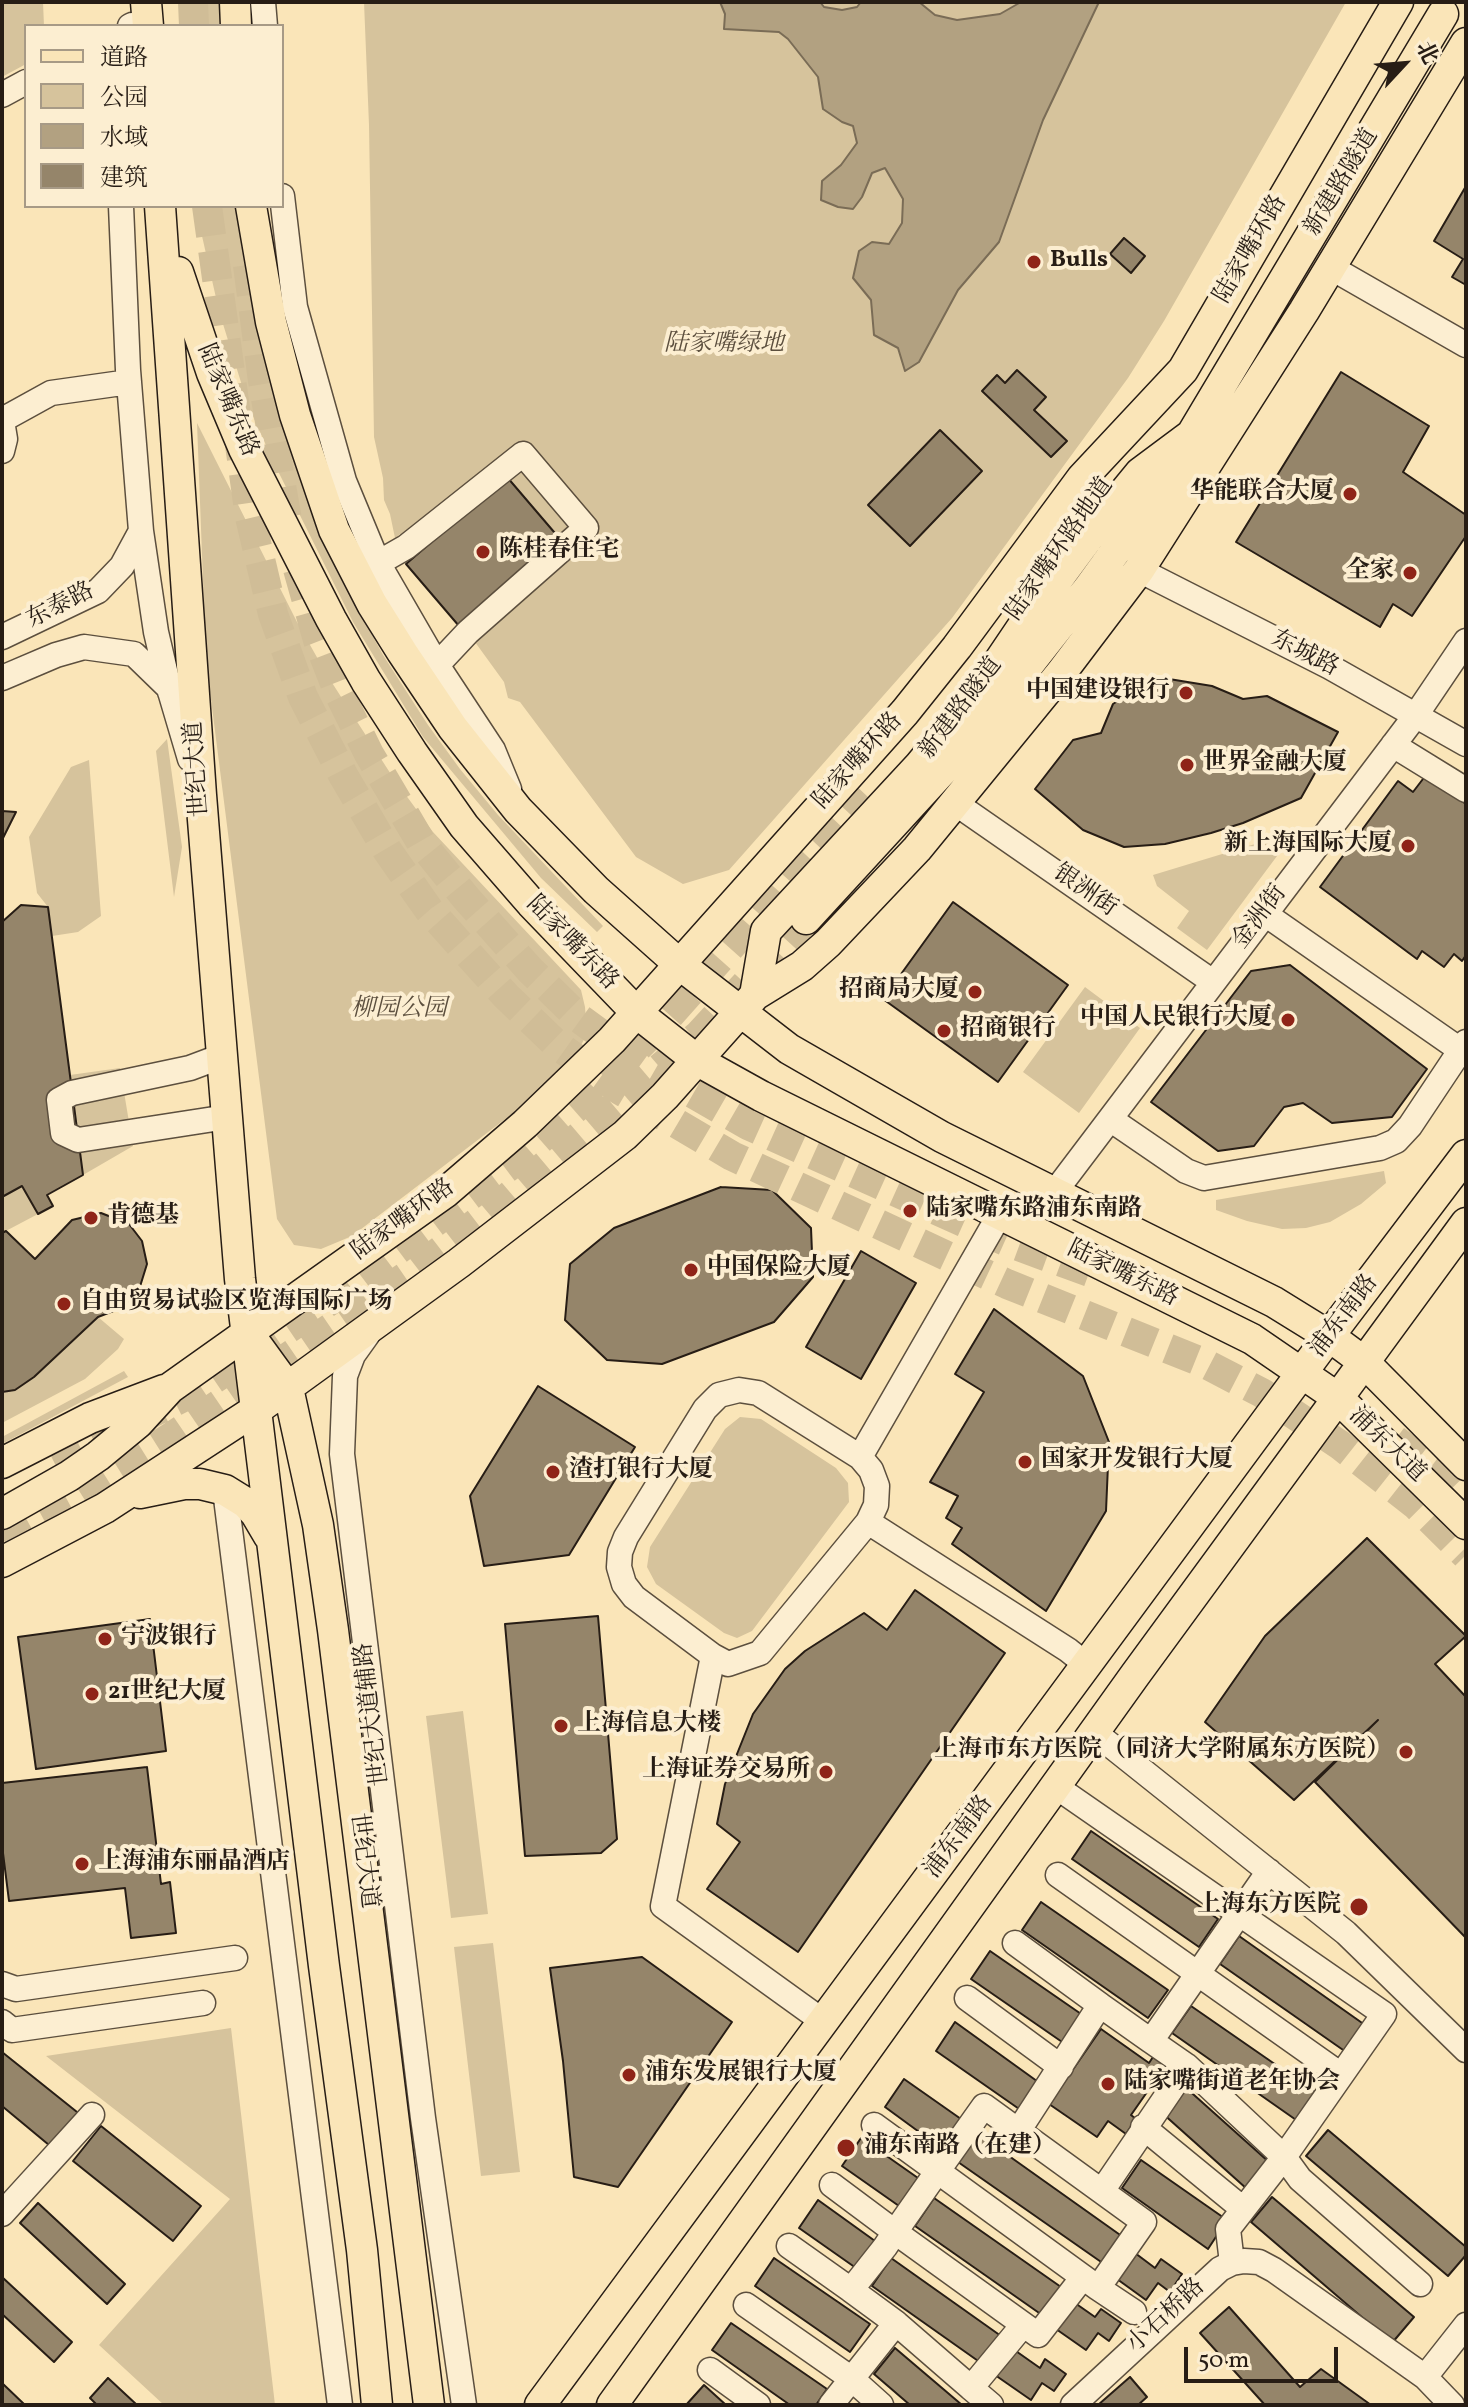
<!DOCTYPE html>
<html>
<head>
<meta charset="utf-8">
<style>
  body { margin:0 }
  #map { position:relative; width:1468px; height:2407px; overflow:hidden; background:#fae5b8; font-family:Vollkorn,"Noto Serif SC",serif }
  canvas { display:block }
  .frame { position:absolute; inset:0; border:4px solid #271d15; pointer-events:none }
  .legend { position:absolute; left:24px; top:24px; width:260px; height:184px; box-sizing:border-box; background:#fceed1; border:2px solid #a79a86; margin:0; padding:10px 14px; list-style:none; font-size:24px; color:#271d15 }
  .legend li { display:flex; align-items:center; gap:16px; height:40px }
  .legend b { width:40px; border:2px solid #a79a86 }
  .north { position:absolute; left:1364px; top:24px; width:80px; height:80px; -webkit-text-stroke:6px #fceed1; paint-order:stroke; rotate:64deg; font-size:22px; font-weight:700; line-height:32px; text-align:center; color:#271d15 }
  .north::after { content:''; display:block; margin:auto; width:28px; height:36px; background:#271d15; clip-path:polygon(50% 0,100% 100%,50% 72%,0 100%) }
  .scale { position:absolute; left:1184px; top:2347px; width:154px; height:36px; box-sizing:border-box; border:4px solid #271d15; border-top:0; padding-left:10px; font-size:24px; line-height:28px; white-space:nowrap; color:#271d15; -webkit-text-stroke:6px #fceed1; paint-order:stroke }
</style>
</head>
<body>
<div id="map">
<canvas width="1468" height="2407"></canvas>
<div class="frame"></div>
<ul class="legend">
<li><b style="height:10px;background:#fae5b8"></b>道路</li>
<li><b style="height:22px;background:#d6c39c"></b>公园</li>
<li><b style="height:22px;background:#b2a181"></b>水域</li>
<li><b style="height:22px;background:#95856a"></b>建筑</li>
</ul>
<div class="north">北</div>
<div class="scale">50 m</div>
</div>
<script>
const ctx = document.querySelector('canvas').getContext('2d');
ctx.lineJoin = 'round';
function paint(path, color) { ctx.fillStyle = color; ctx.fill(path, 'evenodd'); }
const shape = rows => new Path2D(rows.map(r => 'M' + r).join(''));
function stroke(path, color, width, dash) { ctx.strokeStyle = color; ctx.lineWidth = width; ctx.lineCap = dash ? 'butt' : 'round'; ctx.setLineDash(dash || []); ctx.stroke(path); }
function drawText(font, color, halo, rows, align = 'center') {
  ctx.font = font + ' Vollkorn,"Noto Serif SC",serif'; ctx.lineWidth = 8; ctx.setLineDash([]); ctx.textBaseline = 'middle'; ctx.strokeStyle = halo; ctx.fillStyle = color; for (const [text, x, y, turn = 0] of rows) {
    ctx.save(); ctx.translate(x, y); ctx.rotate((+turn || 0) * Math.PI / 180); ctx.textAlign = isNaN(turn) ? turn : align; if (halo) ctx.strokeText(text, 0, 0); ctx.fillText(text, 0, 0); ctx.restore();
  }
}
const green = shape([
  [2,2,43,2,44,26,26,26,26,64,2,77],
  [192,2,221,2,221,26,190,26],
  [364,2,1346,2,1164,321,1128,378,952,618,729,870,683,884,636,857,520,702,508,698,504,682,406,547,400,534,395,538,390,514,384,500,383,478,374,437,369,125],
  [198,206,235,206,244,260,264,343,329,548,352,598,383,655,428,725,460,769,498,815,603,926,597,932,541,878,423,737,353,622,273,461,248,405,219,311,202,236],
  [197,423,297,622,327,675,394,779,433,832,581,990,585,1007,587,1034,574,1058,538,1094,352,1236,321,1249,294,1245,277,1219,206,660],
  [167,739,182,847,174,897,156,751],
  [89,760,101,916,78,932,52,936,48,907,37,893,29,837,71,767],
  [1265,841,1280,852,1207,950,1177,928,1189,911,1157,886,1153,875],
  [1085,987,1140,1028,1079,1113,1023,1072],
  [120,1068,133,1146,83,1175,70,1075],
  [1384,1171,1386,1183,1361,1204,1330,1222,1306,1228,1282,1229,1247,1221,1216,1210,1216,1200],
  [22,1186,38,1214,2,1233,2,1197],
  [98,1317,124,1339,118,1349,85,1379,2,1423,2,1392,15,1390,34,1377],
  [124,1371,128,1377,2,1444,2,1437],
  [740,1417,761,1419,836,1468,848,1483,849,1502,752,1631,737,1638,724,1633,656,1584,647,1567,650,1547,725,1429],
  [463,1711,488,1914,451,1918,426,1716],
  [493,1943,520,2172,481,2176,454,1947],
  [231,2028,275,2405,164,2405,99,2345,230,2199,46,2056]
]);
const water = shape([
  [720,2,820,2,824,7,842,10,857,7,861,2,919,2,935,15,957,20,1000,14,1021,2,1099,2,1043,120,999,242,958,290,919,362,905,371,898,348,874,335,871,300,853,278,859,251,872,242,889,244,902,223,903,199,885,168,872,173,862,197,853,209,838,207,821,200,822,181,841,165,857,143,853,126,842,122,823,109,818,77,788,39,779,32,724,29,725,14,720,2]
]);
const building = shape([
  [1466,186,1466,285,1452,277,1463,259,1434,241,1466,186],
  [1124,238,1145,256,1131,273,1110,254,1124,238],
  [1017,370,1046,397,1034,410,1067,441,1051,457,982,391,997,375,1005,383,1017,370],
  [1341,372,1429,426,1403,472,1466,515,1466,536,1412,616,1393,604,1380,627,1236,542,1341,372],
  [940,430,982,471,910,546,868,505,940,430],
  [507,477,560,539,459,626,406,564,507,477],
  [1169,679,1212,686,1243,699,1267,696,1338,732,1301,798,1243,823,1211,833,1165,844,1124,847,1083,830,1035,789,1073,740,1101,733,1113,704,1135,690,1169,679],
  [1426,775,1466,804,1466,955,1462,961,1454,954,1444,967,1422,951,1417,959,1320,887,1398,781,1413,792,1426,775],
  [2,811,16,812,2,840,2,811],
  [953,902,1068,985,998,1082,883,999,953,902],
  [21,905,48,907,83,1175,47,1195,53,1206,38,1214,22,1186,2,1197,2,922,21,905],
  [1290,965,1427,1069,1392,1117,1332,1123,1303,1103,1284,1107,1254,1146,1218,1151,1151,1102,1251,971,1290,965],
  [721,1187,772,1190,811,1228,813,1277,774,1322,662,1364,607,1360,565,1320,570,1264,614,1228,721,1187],
  [101,1213,129,1224,142,1241,147,1264,138,1293,121,1308,98,1317,34,1377,15,1390,2,1392,2,1233,6,1231,35,1259,72,1220,101,1213],
  [861,1251,916,1283,861,1379,806,1347,861,1251],
  [994,1309,1083,1376,1109,1442,1106,1511,1046,1611,952,1544,962,1528,946,1518,958,1496,930,1482,984,1392,955,1374,994,1309],
  [538,1386,635,1447,569,1555,484,1566,470,1496,538,1386],
  [1367,1538,1466,1636,1435,1664,1466,1697,1466,1938,1315,1782,1378,1720,1294,1800,1205,1722,1265,1636,1367,1538],
  [915,1590,1005,1653,798,1952,707,1889,740,1842,717,1824,725,1784,753,1714,785,1669,805,1651,864,1613,887,1630,915,1590],
  [598,1616,617,1839,601,1853,525,1856,505,1624,598,1616],
  [150,1619,166,1751,36,1769,18,1637,150,1619],
  [147,1767,161,1884,170,1882,176,1933,131,1938,125,1888,9,1901,2,1845,2,1783,147,1767],
  [1091,1831,1218,1919,1199,1947,1072,1859,1091,1831],
  [1041,1902,1168,1990,1148,2018,1022,1930,1041,1902],
  [1239,1936,1365,2025,1346,2052,1220,1964,1239,1936],
  [990,1951,1084,2016,1065,2044,971,1979,990,1951],
  [642,1957,732,2022,618,2187,574,2177,563,2061,550,1968,642,1957],
  [1191,2006,1318,2094,1299,2122,1172,2033,1191,2006],
  [955,2022,1041,2084,1022,2111,936,2051,955,2022],
  [1101,2029,1149,2063,1153,2057,1166,2065,1131,2115,1136,2119,1126,2134,1108,2121,1097,2137,1049,2104,1101,2029],
  [2,2052,82,2116,55,2150,2,2106,2,2052],
  [904,2079,961,2119,941,2148,885,2107,904,2079],
  [1184,2086,1270,2163,1247,2189,1161,2112,1184,2086],
  [101,2126,201,2206,173,2241,73,2161,101,2126],
  [1328,2130,1466,2247,1466,2255,1448,2276,1306,2156,1328,2130],
  [978,2134,1123,2237,1104,2264,958,2162,978,2134],
  [861,2138,918,2178,899,2206,842,2166,861,2138],
  [1141,2160,1227,2220,1208,2249,1122,2188,1141,2160],
  [1272,2197,1414,2317,1392,2343,1251,2222,1272,2197],
  [934,2198,1061,2287,1042,2315,915,2226,934,2198],
  [818,2200,875,2241,856,2268,799,2228,818,2200],
  [38,2203,125,2284,107,2304,20,2223,38,2203],
  [1135,2253,1155,2268,1161,2259,1182,2274,1170,2292,1158,2283,1146,2300,1117,2279,1135,2253],
  [774,2258,870,2324,850,2352,755,2286,774,2258],
  [891,2258,1001,2336,981,2363,872,2286,891,2258],
  [2,2277,72,2342,54,2362,2,2314,2,2277],
  [1075,2303,1095,2317,1101,2309,1121,2323,1109,2341,1098,2333,1086,2350,1056,2329,1075,2303],
  [1229,2307,1300,2387,1321,2369,1371,2405,1265,2405,1200,2333,1229,2307],
  [731,2323,827,2389,816,2405,790,2405,712,2350,731,2323],
  [895,2348,962,2405,910,2405,874,2374,895,2348],
  [1013,2349,1040,2368,1045,2359,1066,2374,1054,2391,1042,2383,1031,2400,995,2375,1013,2349],
  [1130,2377,1147,2397,1138,2405,1098,2405,1130,2377],
  [108,2378,137,2405,97,2405,90,2398,108,2378],
  [2,2383,25,2405,2,2405,2,2383],
  [704,2385,726,2405,686,2405,704,2385]
]);
const majorTunnel = shape([
  [193,2,194,26],
  [207,206,250,517,273,614,303,697,343,775,387,850,429,910,506,996,557,1045,620,1090,732,1156,1007,1284,1204,1363,1262,1393,1340,1445,1416,1505,1466,1555],
  [248,265,263,381,288,526],
  [298,569,318,640,338,691,369,754,422,844,466,898,530,970,580,1019,642,1064,748,1125,1010,1243,1103,1277],
  [1395,1440,1439,1473,1466,1501],
  [54,1462,199,1389,335,1297,512,1164,586,1099,666,1019,795,874,868,797],
  [2,1537,72,1499,173,1436,414,1271,487,1215,699,1035,806,919]
]);
const minor = shape([
  [263,2,265,26],
  [130,26,132,25],
  [2,95,26,82],
  [282,196,295,307,344,481,378,563,437,665,493,750,509,789],
  [121,206,128,370,141,531,156,632,170,692],
  [1330,267,1466,345],
  [2,420,51,393,129,382],
  [2,421,5,439,2,451],
  [378,563,406,547,523,454,586,528,468,632,437,665],
  [1139,570,1330,667,1466,744],
  [2,637,98,591,122,566,141,531],
  [2,678,56,655,84,647,134,654,169,688,190,759],
  [1393,745,1466,790],
  [955,803,1213,982],
  [1265,914,1466,1054],
  [222,1056,190,1068,72,1093,59,1100,63,1133,78,1140,227,1117],
  [1110,1119,1186,1171,1204,1178,1380,1148,1396,1141,1410,1126,1466,1042],
  [1054,1193,1416,715,1466,641],
  [368,1334,353,1355,345,1376,342,1454,423,2118,464,2405],
  [860,1457,1000,1214],
  [225,1490,340,2405],
  [868,1522,760,1653,728,1664,713,1656,634,1597,624,1584,619,1567,620,1552,626,1537,705,1409,719,1395,739,1390,758,1393,860,1457,871,1470,877,1486,876,1505,868,1522,1068,1650,1088,1666],
  [713,1656,663,1906,824,2022],
  [1094,1732,1346,1933,1466,2050],
  [1055,1786,1384,2014,1284,2157,1228,2229,1232,2263],
  [1058,1875,1341,2075],
  [1015,1943,1100,2005],
  [2,1984,16,1989,235,1958],
  [967,1998,1061,2067],
  [2,2022,12,2030,203,2003],
  [1187,2066,1284,2157,1300,2179,1420,2284],
  [874,2125,1083,2277],
  [1143,2127,1243,2209],
  [1019,2130,1100,2005,1151,2041],
  [832,2185,895,2232,1038,2335,1083,2277,1098,2288,1144,2222,984,2106,937,2172,895,2232,885,2247,851,2290,896,2323],
  [1102,2191,1187,2066,1151,2041,1269,1871],
  [2,2214,92,2115],
  [789,2246,851,2290],
  [1098,2288,1134,2312],
  [746,2305,852,2379,881,2405],
  [710,2370,758,2405],
  [1425,2377,1466,2325],
  [971,2388,991,2405],
  [831,2405,896,2323,971,2388,1023,2325],
  [1073,2405,1220,2269,1232,2263,1244,2261,1259,2262,1274,2270,1425,2377,1452,2405]
]);
const major = shape([
  [146,2,148,26],
  [235,2,236,26],
  [160,206,201,795,240,1279,324,1966,362,2250,377,2405],
  [251,206,271,322,295,415,334,530,372,604,402,652,453,728,518,810,596,890,679,964,789,1049,942,1137,1274,1302,1329,1336,1364,1362,1466,1465],
  [178,272,212,373,244,449,331,619,366,681,412,752,464,826,531,903,637,1013,698,1061,761,1096,1252,1339,1338,1398,1466,1524],
  [1186,444,1443,14],
  [806,919,963,748,1088,589,1157,494,1213,428],
  [755,995,766,931,919,766,971,703,1023,626,1099,523,1140,473,1191,435],
  [251,1337,288,1388,318,1525,333,1630,429,2405],
  [2,1463,90,1418,164,1390],
  [140,1493,184,1484,200,1484,225,1490,246,1503,256,1514,269,1536],
  [2,1514,69,1476,98,1456,138,1423,170,1388,446,1192,525,1124,612,1040,905,712,957,647,1082,478,1183,370,1398,2],
  [2,1562,105,1508,263,1405,459,1263,625,1135,665,1096,755,995,802,966,828,943,917,849,1061,673,1139,570,1304,311,1466,43],
  [540,2405,1329,1336,1466,1155],
  [612,2405,1135,1675,1466,1223]
]);
const markers = [
  [1034,262,8,"#8f2418"],
  [1350,494,8,"#8f2418"],
  [483,552,8,"#8f2418"],
  [1410,573,8,"#8f2418"],
  [1186,693,8,"#8f2418"],
  [1187,765,8,"#8f2418"],
  [1408,846,8,"#8f2418"],
  [975,992,8,"#8f2418"],
  [1288,1020,8,"#8f2418"],
  [944,1031,8,"#8f2418"],
  [910,1211,8,"#8f2418"],
  [91,1218,8,"#8f2418"],
  [691,1270,8,"#8f2418"],
  [64,1304,8,"#8f2418"],
  [1025,1462,8,"#8f2418"],
  [553,1472,8,"#8f2418"],
  [105,1639,8,"#8f2418"],
  [92,1694,8,"#8f2418"],
  [561,1726,8,"#8f2418"],
  [1406,1752,8,"#8f2418"],
  [826,1772,8,"#8f2418"],
  [82,1864,8,"#8f2418"],
  [1359,1907,10,"#8f2418"],
  [629,2075,8,"#8f2418"],
  [1108,2084,8,"#8f2418"],
  [846,2148,10,"#8f2418"]
];
const streetNames = [
  ["新建路隧道",1343,183,-59],
  ["陆家嘴环路",1252,250,-60],
  ["陆家嘴东路",226,401,67],
  ["陆家嘴环路地道",1061,550,-55],
  ["东泰路",61,607,-27],
  ["东城路",1304,655,27],
  ["新建路隧道",962,709,-53],
  ["陆家嘴环路",859,762,-48],
  ["世纪大道",199,769,-94],
  ["银洲街",1084,892,35],
  ["金洲街",1261,918,-53],
  ["陆家嘴东路",571,944,46],
  ["陆家嘴环路",404,1221,-36],
  ["陆家嘴东路",1122,1275,26],
  ["浦东南路",1345,1317,-53],
  ["浦东大道",1386,1446,44],
  ["世纪大道辅路",374,1714,-97],
  ["浦东南路",960,1838,-53],
  ["世纪大道",362,1861,83],
  ["小石桥路",1167,2317,-43]
];
const poiNames = [
  ["Bulls",1050,262],
  ["华能联合大厦",1334,494,"right"],
  ["陈桂春住宅",499,552],
  ["全家",1394,573,"right"],
  ["中国建设银行",1170,693,"right"],
  ["世界金融大厦",1203,765],
  ["新上海国际大厦",1392,846,"right"],
  ["招商局大厦",959,992,"right"],
  ["中国人民银行大厦",1272,1020,"right"],
  ["招商银行",960,1031],
  ["陆家嘴东路浦东南路",926,1211],
  ["肯德基",107,1218],
  ["中国保险大厦",707,1270],
  ["自由贸易试验区览海国际广场",80,1304],
  ["国家开发银行大厦",1041,1462],
  ["渣打银行大厦",569,1472],
  ["宁波银行",121,1639],
  ["21世纪大厦",108,1694],
  ["上海信息大楼",577,1726],
  ["上海市东方医院（同济大学附属东方医院）",1390,1752,"right"],
  ["上海证券交易所",810,1772,"right"],
  ["上海浦东丽晶酒店",98,1864],
  ["上海东方医院",1341,1907,"right"],
  ["浦东发展银行大厦",645,2075],
  ["陆家嘴街道老年协会",1124,2084],
  ["浦东南路（在建）",864,2148]
];
const parkNames = [
  ["陆家嘴绿地",724,346],
  ["柳园公园",399,1011]
];
paint(green, '#d6c39c');
paint(water, '#b2a181');
stroke(water, '#7a6c56', 2);
paint(building, '#95856a');
stroke(building, '#271d15', 2);
stroke(majorTunnel, '#d0bd97', 30, [30, 15]);
stroke(minor, '#5c4f3e', 27);
stroke(major, '#271d15', 33);
stroke(minor, '#fceed1', 24);
stroke(major, '#fae5b8', 30);
for (const [x, y, r, color] of markers) { const dot = new Path2D(); dot.arc(x, y, r, 0, 2 * Math.PI); ctx.fillStyle = color; ctx.fill(dot); stroke(dot, '#fceed1', 3); }
drawText('24px', '#271d15', '#fceed1', streetNames);
drawText('bold 24px', '#271d15', '#fceed1', poiNames, 'left');
drawText('italic 24px', '#5c4f3e', '#fceed1', parkNames);
</script>
</body>
</html>
